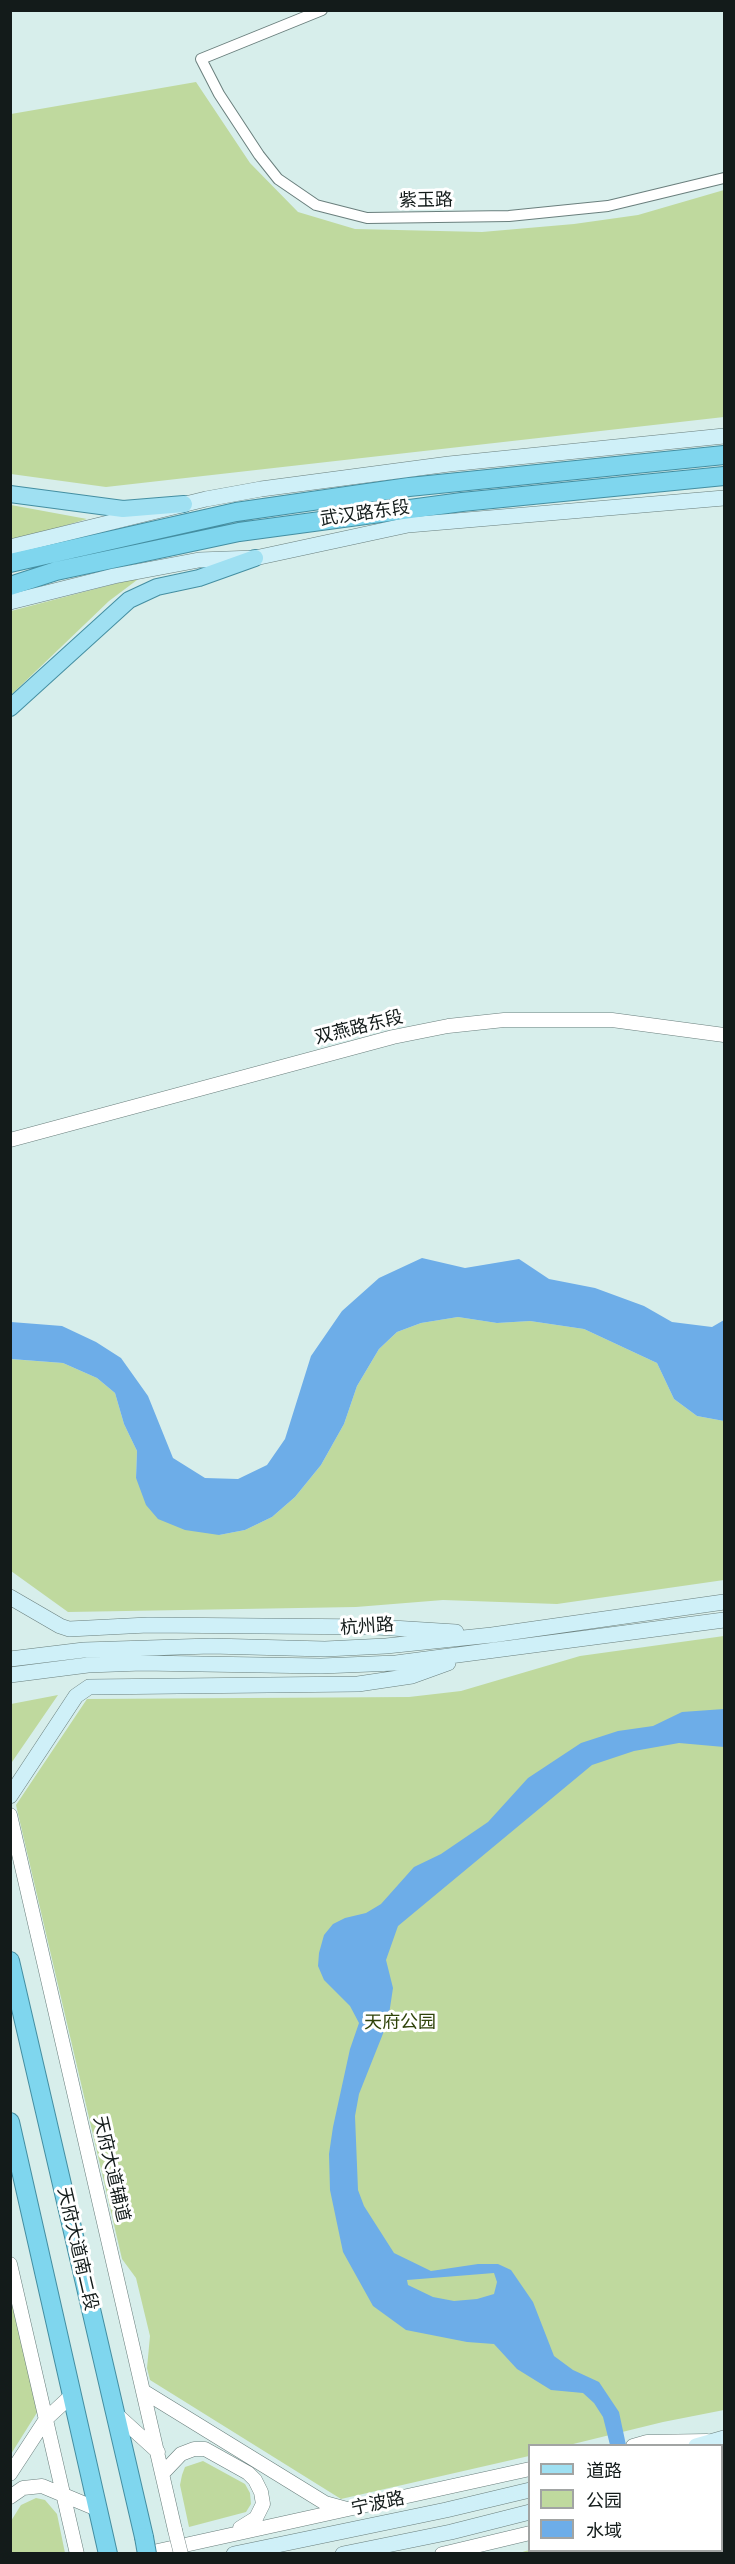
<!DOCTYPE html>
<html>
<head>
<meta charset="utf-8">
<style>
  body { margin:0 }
  #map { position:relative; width:735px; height:2564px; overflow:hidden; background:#d7eeeb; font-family:"Space Grotesk","Noto Sans SC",sans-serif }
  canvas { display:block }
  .frame { position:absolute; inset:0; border:12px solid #131b1a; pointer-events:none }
  .legend { position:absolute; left:528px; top:2444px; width:195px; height:108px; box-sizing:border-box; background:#fff; border:2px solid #a1a4a3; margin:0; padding:8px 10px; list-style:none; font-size:18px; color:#131b1a }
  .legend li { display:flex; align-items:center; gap:12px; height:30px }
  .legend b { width:30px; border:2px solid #a1a4a3 }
</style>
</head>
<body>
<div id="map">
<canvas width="735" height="2564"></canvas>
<div class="frame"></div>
<ul class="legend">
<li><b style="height:8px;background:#9fe0f2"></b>道路</li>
<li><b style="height:16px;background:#bfd99e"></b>公园</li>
<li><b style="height:16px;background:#6dade8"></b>水域</li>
</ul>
</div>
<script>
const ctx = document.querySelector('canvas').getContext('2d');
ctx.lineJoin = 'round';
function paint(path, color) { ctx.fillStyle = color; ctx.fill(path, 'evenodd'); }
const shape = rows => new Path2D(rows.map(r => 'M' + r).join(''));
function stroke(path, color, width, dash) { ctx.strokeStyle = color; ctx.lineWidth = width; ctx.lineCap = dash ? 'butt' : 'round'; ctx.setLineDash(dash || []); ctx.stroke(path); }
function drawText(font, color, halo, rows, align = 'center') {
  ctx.font = font + ' "Space Grotesk","Noto Sans SC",sans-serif'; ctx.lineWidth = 6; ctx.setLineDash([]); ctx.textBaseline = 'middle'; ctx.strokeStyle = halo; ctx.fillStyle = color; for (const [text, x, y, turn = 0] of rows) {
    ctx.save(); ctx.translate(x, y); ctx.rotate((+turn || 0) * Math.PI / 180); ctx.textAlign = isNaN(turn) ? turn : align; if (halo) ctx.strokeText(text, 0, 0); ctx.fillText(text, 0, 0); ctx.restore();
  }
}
const green = shape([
  [196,82,250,163,298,212,355,229,482,232,574,224,638,215,724,190,724,417,106,487,11,474,11,114],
  [11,505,87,519,11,542],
  [141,577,109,601,11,695,11,611],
  [458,1317,497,1323,530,1321,584,1329,657,1363,674,1399,697,1416,724,1421,724,1580,557,1604,443,1600,356,1607,68,1612,11,1571,10,1359,63,1363,97,1378,115,1393,124,1424,137,1451,136,1478,219,1535,245,1530,272,1517,295,1497,321,1465,344,1424,357,1386,379,1349,397,1332,421,1323],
  [724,1636,724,2410,663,2422,569,2445,530,2446,529,2456,341,2499,150,2380,147,2368,150,2336,136,2278,122,2259,16,1805,87,1699,409,1697,461,1691,580,1656],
  [58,1695,12,1762,11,1704],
  [10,2295,38,2411,11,2454,10,2454],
  [203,2461,245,2484,250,2493,251,2504,246,2512,189,2527,180,2485,182,2475,185,2467],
  [36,2498,45,2500,57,2514,65,2553,11,2553,11,2521,21,2505],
  [724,2503,724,2553,516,2554,529,2550,722,2550,722,2504]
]);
const water = shape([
  [422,1258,465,1268,519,1259,549,1279,595,1288,644,1306,672,1322,712,1327,724,1320,724,1421,697,1416,674,1399,657,1363,584,1329,530,1321,497,1323,458,1317,421,1323,397,1332,379,1349,357,1386,344,1424,321,1465,295,1497,272,1517,245,1530,219,1535,185,1530,158,1519,146,1505,136,1478,137,1451,124,1424,115,1393,97,1378,63,1363,11,1359,11,1322,62,1326,96,1342,121,1358,148,1396,173,1458,205,1478,238,1479,267,1465,285,1439,311,1356,342,1311,379,1278],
  [724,1709,724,1747,679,1743,634,1751,592,1765,398,1926,386,1960,393,1988,388,2021,359,2094,355,2116,358,2190,364,2206,394,2253,431,2271,478,2264,498,2264,511,2270,533,2302,554,2356,573,2370,599,2382,619,2412,626,2445,610,2445,603,2417,594,2403,583,2393,551,2390,517,2369,494,2344,467,2342,406,2330,373,2306,343,2252,330,2190,329,2154,333,2127,350,2049,359,2023,350,2006,324,1980,318,1966,319,1953,324,1935,333,1924,345,1918,366,1913,381,1904,414,1867,441,1854,488,1822,528,1778,581,1743,618,1731,653,1726,682,1712],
  [494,2273,497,2282,494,2294,477,2299,454,2301,433,2297,408,2285,407,2280]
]);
const minor = shape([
  [322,10,201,59,219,94,259,155,278,179,316,205,367,218,509,216,608,206,724,178]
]);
const tertiary = shape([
  [10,1140,393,1037,448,1026,504,1020,612,1020,724,1035],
  [10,1815,175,2530],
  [10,2264,77,2554],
  [143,2391,325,2503,347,2509],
  [115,2413,158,2452],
  [633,2446,647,2442,707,2441],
  [10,2474,46,2419,72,2395],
  [162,2474,181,2454,194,2449,205,2449,248,2473,255,2480,261,2492,263,2504,256,2518,240,2528],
  [722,2485,724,2485],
  [10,2497,23,2488,42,2486,97,2509],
  [144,2554,530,2469],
  [442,2554,530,2533]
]);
const secondary = shape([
  [10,547,206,499,261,489,449,464,724,436],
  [10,602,114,576,199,560,255,558,408,525,724,498],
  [10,1597,60,1626,69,1629,148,1625,376,1627,456,1632],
  [10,1659,84,1650,211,1646,325,1649,386,1646,492,1635,724,1602],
  [10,1675,88,1665,142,1663,321,1666,396,1663,724,1620],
  [10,1796,76,1696,89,1687,358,1684,412,1676,448,1663],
  [696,2446,724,2438],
  [722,2464,724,2464],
  [234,2554,446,2510,530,2490],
  [343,2554,451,2532,530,2512]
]);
const primary = shape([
  [10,494,123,509,184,504],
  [10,708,129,600,157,587,199,578,255,558]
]);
const trunk = shape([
  [10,563,236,512,409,487,724,455],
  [10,586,56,571,239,532,462,502,724,476],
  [10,1961,144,2537],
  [10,2122,108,2554]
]);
const tertiaryBridge = shape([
  [175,2530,181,2554]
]);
const trunkBridge = shape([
  [144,2537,147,2554]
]);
const streetNames = [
  ["紫玉路",426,201,-1],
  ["武汉路东段",365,514,-8],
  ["双燕路东段",359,1028,-14],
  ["杭州路",367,1627,-4],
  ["天府大道辅道",111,2169,77],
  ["天府大道南二段",77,2249,77],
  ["宁波路",378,2504,-12]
];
const parkNames = [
  ["天府公园",400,2023]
];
paint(green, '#bfd99e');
paint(water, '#6dade8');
stroke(minor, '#6a7f7d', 12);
stroke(tertiary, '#6a7f7d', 15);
stroke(secondary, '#6a7f7d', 16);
stroke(primary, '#448ea1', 18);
stroke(trunk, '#448ea1', 20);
stroke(minor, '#fff', 10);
stroke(tertiary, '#fff', 14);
stroke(secondary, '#cff0f8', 15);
stroke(primary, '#9fe0f2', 16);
stroke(trunk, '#7fd6ee', 18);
stroke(tertiaryBridge, '#6a7f7d', 15, []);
stroke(trunkBridge, '#448ea1', 20, []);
stroke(tertiaryBridge, '#fff', 14);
stroke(trunkBridge, '#7fd6ee', 18);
drawText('18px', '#131b1a', '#fff', streetNames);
drawText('18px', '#2f430a', '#fff', parkNames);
</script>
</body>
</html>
